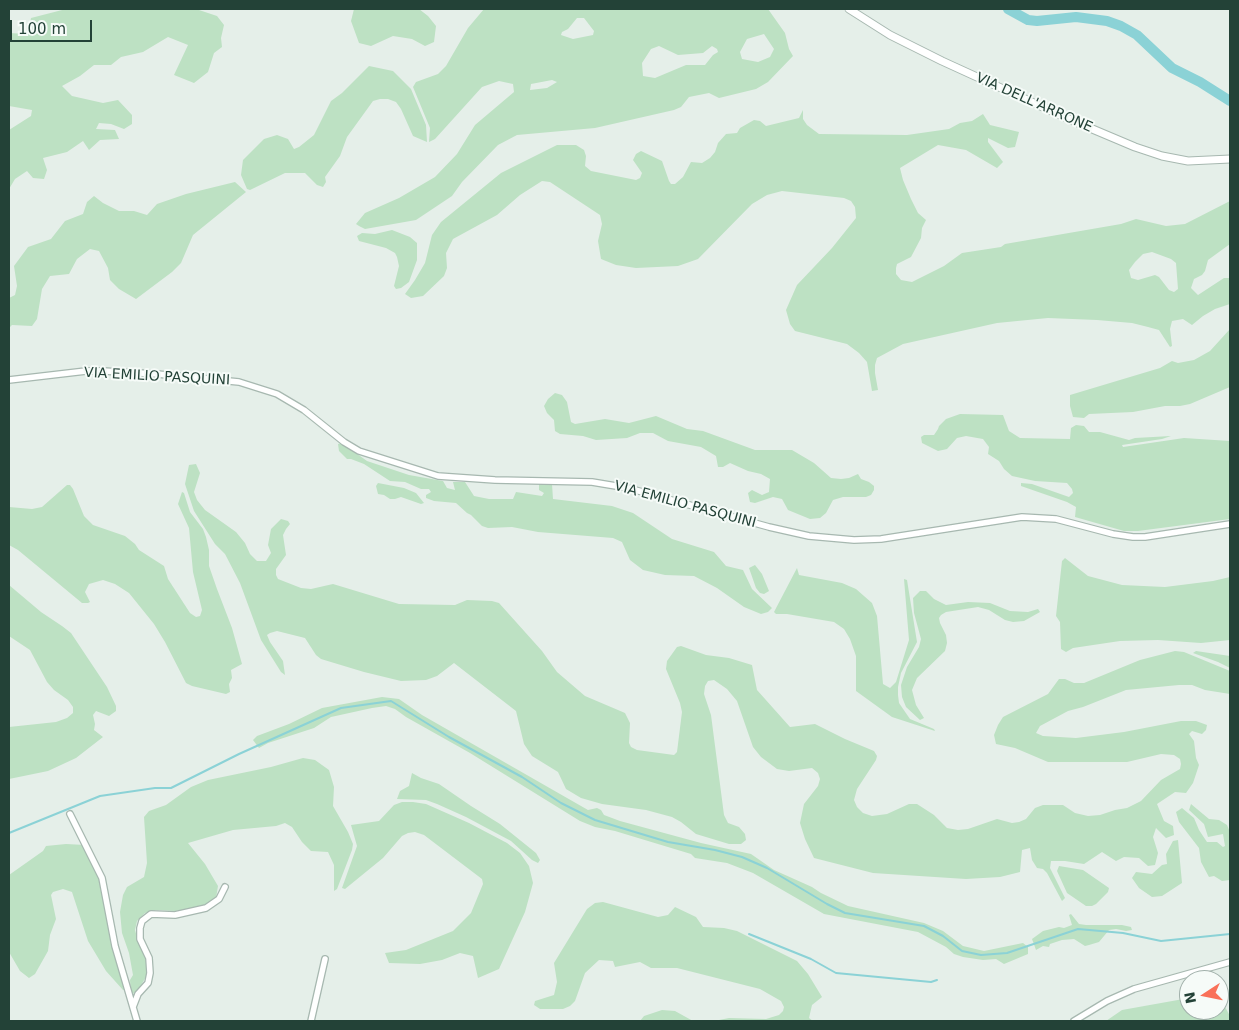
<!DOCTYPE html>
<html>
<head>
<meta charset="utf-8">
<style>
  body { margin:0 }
  #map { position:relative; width:1239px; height:1030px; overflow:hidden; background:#e5efe9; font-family:"DejaVu Sans",sans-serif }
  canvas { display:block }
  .frame { position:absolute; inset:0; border:10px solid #234237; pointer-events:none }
  .north { position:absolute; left:1179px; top:970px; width:50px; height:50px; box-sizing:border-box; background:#f6fbf8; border:1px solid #a2b1ab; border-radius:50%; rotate:259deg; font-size:14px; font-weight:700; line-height:20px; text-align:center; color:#234237 }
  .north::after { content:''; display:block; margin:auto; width:18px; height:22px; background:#f97159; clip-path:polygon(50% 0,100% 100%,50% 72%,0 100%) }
  .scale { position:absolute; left:10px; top:20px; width:82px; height:22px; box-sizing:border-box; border:2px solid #234237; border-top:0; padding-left:6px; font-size:15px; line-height:18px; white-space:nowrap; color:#234237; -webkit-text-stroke:4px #f6fbf8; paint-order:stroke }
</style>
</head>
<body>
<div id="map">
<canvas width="1239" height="1030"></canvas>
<div class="frame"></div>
<div class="north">N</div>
<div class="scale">100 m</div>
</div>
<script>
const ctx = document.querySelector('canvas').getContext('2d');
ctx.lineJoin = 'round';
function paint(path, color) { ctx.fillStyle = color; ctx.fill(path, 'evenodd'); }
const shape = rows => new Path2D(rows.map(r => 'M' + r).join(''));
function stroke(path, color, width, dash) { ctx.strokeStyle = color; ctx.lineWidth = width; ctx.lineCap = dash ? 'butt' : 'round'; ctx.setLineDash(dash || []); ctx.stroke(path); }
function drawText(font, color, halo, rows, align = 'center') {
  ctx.font = font + ' "DejaVu Sans",sans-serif'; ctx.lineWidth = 4; ctx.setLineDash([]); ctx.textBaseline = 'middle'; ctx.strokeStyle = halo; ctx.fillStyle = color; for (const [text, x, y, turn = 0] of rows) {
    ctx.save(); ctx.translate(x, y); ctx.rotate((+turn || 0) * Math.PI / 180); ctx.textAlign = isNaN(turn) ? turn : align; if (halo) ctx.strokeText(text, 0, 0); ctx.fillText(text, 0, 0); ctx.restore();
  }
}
const green = shape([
  [66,9,196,9,217,16,224,25,221,38,222,47,214,53,208,72,194,83,174,75,188,45,168,37,143,52,121,57,111,65,94,65,80,76,62,86,72,96,103,103,118,100,132,115,132,124,124,129,111,124,99,123,96,129,115,130,119,139,100,140,89,150,83,141,67,152,43,158,47,170,44,179,33,178,27,171,15,179,9,189,9,130,31,116,32,110,9,106,9,33,28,34,31,18],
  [354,9,419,9,428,16,436,26,434,42,425,46,412,39,393,36,371,46,359,43,351,21],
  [484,9,662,9,666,10,669,9,768,9,785,33,789,49,793,56,768,82,756,89,719,98,709,93,689,97,681,107,674,110,595,128,517,135,498,145,462,182,452,196,416,220,365,229,359,226,356,224,365,213,399,198,435,177,457,154,475,125,514,92,513,84,499,81,482,87,435,139,429,142,430,128,413,87,416,82,438,74,446,66,468,28],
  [577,18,584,18,594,31,593,35,573,39,561,35,562,32,568,29],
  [764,34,774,49,770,57,758,62,742,59,740,52,747,39],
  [659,46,678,55,703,53,712,46,717,49,718,52,713,55,705,65,686,65,655,78,643,76,642,63,651,49],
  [552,80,557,82,547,88,530,90,531,84],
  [369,66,393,71,411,89,426,125,427,142,413,136,401,109,396,102,388,99,380,99,373,101,347,137,340,156,325,177,326,182,323,187,317,185,305,173,285,173,250,190,247,189,241,175,243,160,264,139,277,135,288,139,294,149,299,147,314,135,331,101,342,93],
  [803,110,803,119,807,125,819,134,907,135,949,129,960,123,972,121,983,114,990,125,1019,132,1015,147,1008,148,988,138,988,142,1003,162,997,168,966,150,938,145,900,168,903,180,911,199,918,213,926,220,922,228,921,238,911,257,897,264,896,268,896,274,901,280,912,282,944,266,962,253,1001,247,1005,244,1121,224,1136,219,1166,226,1185,224,1230,201,1230,244,1208,260,1205,271,1202,275,1194,279,1191,288,1198,295,1224,278,1230,278,1230,304,1215,309,1203,316,1192,325,1183,319,1172,321,1170,329,1172,346,1170,347,1159,330,1148,327,1132,323,1097,320,1048,318,997,323,903,344,877,358,875,365,875,373,878,390,872,391,867,362,859,353,847,344,795,331,790,324,786,310,797,285,832,248,856,218,855,207,851,201,844,198,782,191,767,195,752,204,698,259,678,266,636,268,616,265,601,259,598,241,602,224,600,215,550,182,542,181,520,195,497,215,453,239,446,253,447,268,444,276,423,296,411,298,405,294,415,280,425,263,432,235,441,222,501,173,557,145,576,145,584,150,586,156,585,166,591,171,636,180,640,178,642,173,633,160,636,154,641,151,662,161,669,181,671,184,675,184,683,177,691,162,702,163,710,158,715,152,718,143,726,134,737,133,740,128,754,120,760,121,766,126,799,118],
  [1152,252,1171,259,1176,263,1178,289,1174,292,1169,290,1159,277,1155,275,1138,280,1131,278,1129,270,1135,262,1143,254],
  [235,182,246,192,193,235,181,263,172,272,136,299,119,289,110,280,108,268,99,251,90,249,77,259,69,274,50,276,42,289,37,319,32,326,12,325,9,328,9,298,15,295,17,286,14,266,28,247,51,239,65,221,83,214,87,202,94,196,103,203,119,211,134,211,147,215,157,204,186,194],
  [392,230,410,237,417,243,417,260,409,282,401,288,396,289,394,286,399,266,397,257,395,253,386,248,359,241,357,236,362,233,375,234],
  [1230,329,1230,387,1190,404,1180,406,1165,406,1133,412,1089,414,1084,418,1073,417,1070,406,1070,395,1160,368,1172,361,1178,363,1194,360,1210,351],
  [555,393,562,395,567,402,571,422,575,424,605,419,629,423,656,416,687,429,703,431,755,450,792,450,814,463,831,478,841,479,849,478,858,474,861,479,869,482,874,486,874,490,871,495,866,497,843,497,833,500,826,513,820,518,810,519,788,510,782,499,773,497,755,503,750,502,748,493,752,490,762,495,769,492,770,479,761,474,748,471,730,463,723,467,718,467,716,456,701,447,668,441,653,433,640,433,627,438,596,440,583,436,560,434,555,431,554,420,547,413,544,406,548,399],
  [960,414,1003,415,1009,431,1020,438,1070,439,1071,428,1076,425,1084,426,1089,432,1100,432,1129,440,1135,438,1171,436,1162,439,1122,445,1123,447,1184,438,1230,441,1230,519,1138,531,1124,531,1075,517,1076,507,1067,502,1021,486,1021,483,1032,484,1069,497,1073,493,1072,489,1067,483,1035,481,1012,476,1004,469,999,461,988,454,989,447,983,439,966,436,957,438,947,449,938,451,922,443,921,437,924,435,934,435,938,429,939,426,946,419],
  [342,443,367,461,409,475,443,481,447,488,455,490,453,482,465,482,474,496,489,499,513,499,516,492,542,496,544,493,539,490,539,484,552,484,553,499,612,506,633,513,672,539,714,552,726,566,743,570,752,589,772,608,768,612,761,614,744,607,717,588,694,576,665,575,643,570,630,560,622,542,613,538,538,532,512,527,488,528,482,526,471,515,467,513,456,503,434,501,426,498,426,495,431,492,429,489,421,489,405,482,390,481,364,464,351,459,347,459,339,451,338,444],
  [196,464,200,473,194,492,197,500,205,510,236,532,245,543,250,554,257,561,266,561,271,553,268,545,271,529,281,519,288,521,290,524,286,529,283,535,286,555,276,569,276,575,278,579,301,588,311,589,333,584,399,604,455,605,467,600,492,601,499,603,542,651,557,672,585,696,625,713,630,723,629,743,631,747,637,750,674,755,677,752,682,712,680,703,666,669,667,661,677,647,681,646,706,655,729,658,752,665,757,690,790,727,815,724,845,739,874,751,877,756,876,760,857,789,854,800,857,807,863,813,872,816,887,814,909,804,917,804,934,815,947,828,958,830,968,829,997,819,1012,823,1019,822,1026,819,1035,808,1043,805,1063,805,1075,813,1088,816,1100,815,1115,810,1127,808,1141,801,1161,780,1180,769,1181,764,1180,759,1174,755,1161,754,1127,762,1048,762,1015,748,996,744,994,735,998,725,1003,717,1048,694,1059,679,1065,679,1074,683,1084,683,1140,660,1175,651,1184,652,1230,671,1230,694,1205,690,1192,685,1179,685,1126,690,1083,707,1068,711,1040,726,1036,733,1043,736,1076,738,1124,732,1181,721,1196,721,1207,725,1206,730,1202,734,1192,731,1189,734,1194,741,1196,758,1199,765,1193,783,1186,793,1175,792,1157,804,1164,821,1173,826,1174,835,1166,838,1156,828,1153,837,1158,853,1155,865,1148,866,1139,858,1124,857,1116,861,1102,852,1084,864,1065,861,1051,861,1050,868,1065,898,1062,901,1047,873,1043,869,1037,868,1032,860,1030,848,1022,850,1020,872,1000,877,966,879,873,873,814,858,805,839,800,823,804,804,818,786,820,779,818,773,812,768,789,771,777,769,761,757,753,747,737,701,727,689,714,680,708,681,705,686,704,694,711,715,724,815,728,823,739,827,745,834,746,840,741,844,729,844,696,834,681,822,672,817,646,810,602,804,581,798,566,789,558,772,532,756,524,744,516,711,454,663,437,676,426,680,401,681,364,672,321,659,316,655,305,638,277,631,270,633,267,635,270,642,283,661,285,675,281,672,261,640,240,583,225,554,215,544,194,511,185,484,189,465],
  [378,483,404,488,416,493,424,503,421,504,401,497,395,499,390,499,384,495,378,494,376,486],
  [67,485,70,485,73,489,84,516,93,525,125,536,135,544,139,550,164,566,168,579,190,613,196,617,200,616,202,610,193,572,189,528,178,504,182,492,184,493,190,512,203,529,206,537,209,550,209,566,217,589,232,628,242,664,231,670,232,678,229,684,230,692,226,694,192,686,186,683,165,642,154,624,129,593,115,584,103,580,89,584,85,592,90,602,88,603,82,603,18,550,9,545,9,507,32,509,42,507],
  [1065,558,1088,576,1122,585,1165,587,1213,581,1230,577,1230,640,1201,643,1158,640,1120,641,1073,648,1066,652,1061,649,1060,622,1056,616,1062,561],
  [755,565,762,574,769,591,764,594,760,593,756,588,749,568],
  [797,568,799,575,842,583,856,589,872,603,877,616,883,684,890,688,896,682,909,640,904,579,907,580,917,642,901,673,898,687,898,695,899,703,910,719,934,729,935,731,892,717,856,691,856,656,850,639,844,629,834,622,787,614,776,614,774,612],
  [9,585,41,612,62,626,71,633,107,687,116,706,116,711,109,716,96,711,93,715,95,724,94,730,103,737,76,758,48,771,9,779,9,727,56,722,67,718,73,713,73,707,68,700,54,690,47,682,30,650,9,636],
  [920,591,926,591,934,599,946,605,968,602,990,603,1010,611,1028,612,1038,609,1040,612,1024,621,1013,622,1005,620,989,610,978,607,946,612,941,615,939,618,940,623,946,635,947,643,945,651,917,678,912,690,916,705,924,718,920,720,906,707,902,697,901,685,907,667,919,647,921,639,914,613,913,598],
  [1196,651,1230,656,1230,668,1218,662,1193,653],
  [382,697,399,699,422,715,588,810,597,808,601,810,604,815,620,821,701,843,751,854,774,870,812,887,821,893,848,906,924,923,943,931,963,946,984,951,1023,943,1028,947,1028,954,1004,964,996,959,983,960,963,957,954,954,946,947,918,932,824,914,753,873,727,863,695,858,691,854,615,831,595,827,580,821,470,753,406,717,395,709,386,706,372,708,331,717,314,728,268,743,259,748,253,740,257,736,289,724,322,708],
  [303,758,315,760,329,770,334,787,333,806,348,832,353,844,352,850,337,889,334,891,334,865,328,852,311,851,302,842,292,827,285,823,276,826,233,830,188,843,205,864,218,886,216,898,210,903,192,909,175,911,156,910,145,913,137,921,135,930,139,944,145,956,148,964,147,975,140,987,131,996,130,980,133,975,129,953,122,933,120,912,123,895,127,887,144,877,147,863,144,817,149,811,166,805,191,787,208,780,271,767],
  [412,773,421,778,439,784,471,806,500,824,536,853,540,860,538,863,532,860,511,841,466,817,437,804,426,800,397,799,400,791,409,786],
  [402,802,413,802,426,804,469,823,507,843,520,853,529,866,533,883,525,912,499,969,478,978,473,956,460,953,442,960,420,964,389,963,385,953,406,950,453,931,471,913,483,884,482,879,424,835,415,832,408,833,402,836,383,858,345,889,342,888,357,846,351,825,379,821,394,805],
  [1191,804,1209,819,1219,820,1227,825,1230,832,1230,880,1222,881,1214,876,1209,877,1201,862,1199,848,1179,822,1176,812,1182,808,1194,818,1199,830,1207,842,1217,842,1223,847,1225,846,1223,834,1208,837,1204,824,1189,810],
  [1178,840,1182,883,1162,896,1152,897,1139,888,1132,878,1136,872,1152,874,1162,865,1167,864,1166,854,1173,841],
  [66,844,85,845,102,886,126,989,123,990,106,971,88,941,72,892,63,889,53,892,51,895,56,919,50,935,48,951,35,974,29,978,20,971,9,952,9,875,43,851,46,846],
  [1059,866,1083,870,1109,888,1108,892,1096,904,1092,906,1086,906,1067,893,1057,871],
  [603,902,658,917,668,915,675,907,696,917,703,927,724,928,737,931,797,961,808,974,822,997,812,1005,809,1018,813,1021,714,1021,729,1018,766,1019,779,1015,783,1011,784,1007,781,1001,760,989,677,968,651,968,640,962,615,967,613,961,599,960,585,973,575,1001,570,1006,563,1009,540,1009,534,1005,535,1001,554,995,557,982,554,963,587,909,595,903],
  [1071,914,1079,924,1086,925,1122,925,1131,927,1132,930,1126,931,1116,929,1109,930,1099,942,1089,945,1085,946,1074,939,1062,940,1050,944,1049,947,1043,946,1036,950,1032,939,1043,931,1059,927,1064,928,1072,925,1069,915],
  [1219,985,1226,1000,1224,1005,1230,1016,1230,1021,1106,1021,1122,1010,1189,998,1189,1010,1219,1010],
  [662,1010,675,1011,693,1021,640,1021,644,1016]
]);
const stream = shape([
  [9,833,100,796,155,788,171,788,239,754,341,708,391,701,449,737,522,777,561,803,595,820,668,842,715,850,742,857,767,868,827,904,845,913,924,926,943,936,962,951,981,955,1007,953,1078,929,1123,933,1161,941,1230,934],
  [749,934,811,959,836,973,931,982,937,980]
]);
const river = shape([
  [1008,9,1028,20,1037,21,1076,17,1107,21,1121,26,1137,35,1172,68,1200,82,1230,101]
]);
const minor = shape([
  [9,380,86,371,103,371,157,374,239,382,277,394,304,410,344,442,359,451,438,476,495,480,592,482,628,488,769,527,809,536,854,540,881,539,1022,517,1056,519,1113,534,1133,537,1145,537,1230,524],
  [70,814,102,878,115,946,137,1021],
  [133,1007,138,994,148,983,150,973,149,958,140,939,140,928,142,921,151,914,175,915,206,908,219,899,225,887],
  [311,1021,325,959],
  [1074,1021,1107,1001,1134,989,1230,962]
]);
const tertiary = shape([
  [849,9,890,35,942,61,1071,120,1135,147,1162,156,1188,161,1230,159]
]);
const streetNames = [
  ["VIA DELL'ARRONE",1034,103,24],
  ["VIA EMILIO PASQUINI",157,377,3],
  ["VIA EMILIO PASQUINI",685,505,15]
];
paint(green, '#bde1c3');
stroke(stream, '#8bd2d6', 2);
stroke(river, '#8bd2d6', 10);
stroke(minor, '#a7b8b0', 8);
stroke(tertiary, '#a7b8b0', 9);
stroke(minor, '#fff', 5.5);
stroke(tertiary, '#fff', 7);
drawText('14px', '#234237', '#f6fbf8', streetNames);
</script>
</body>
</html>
